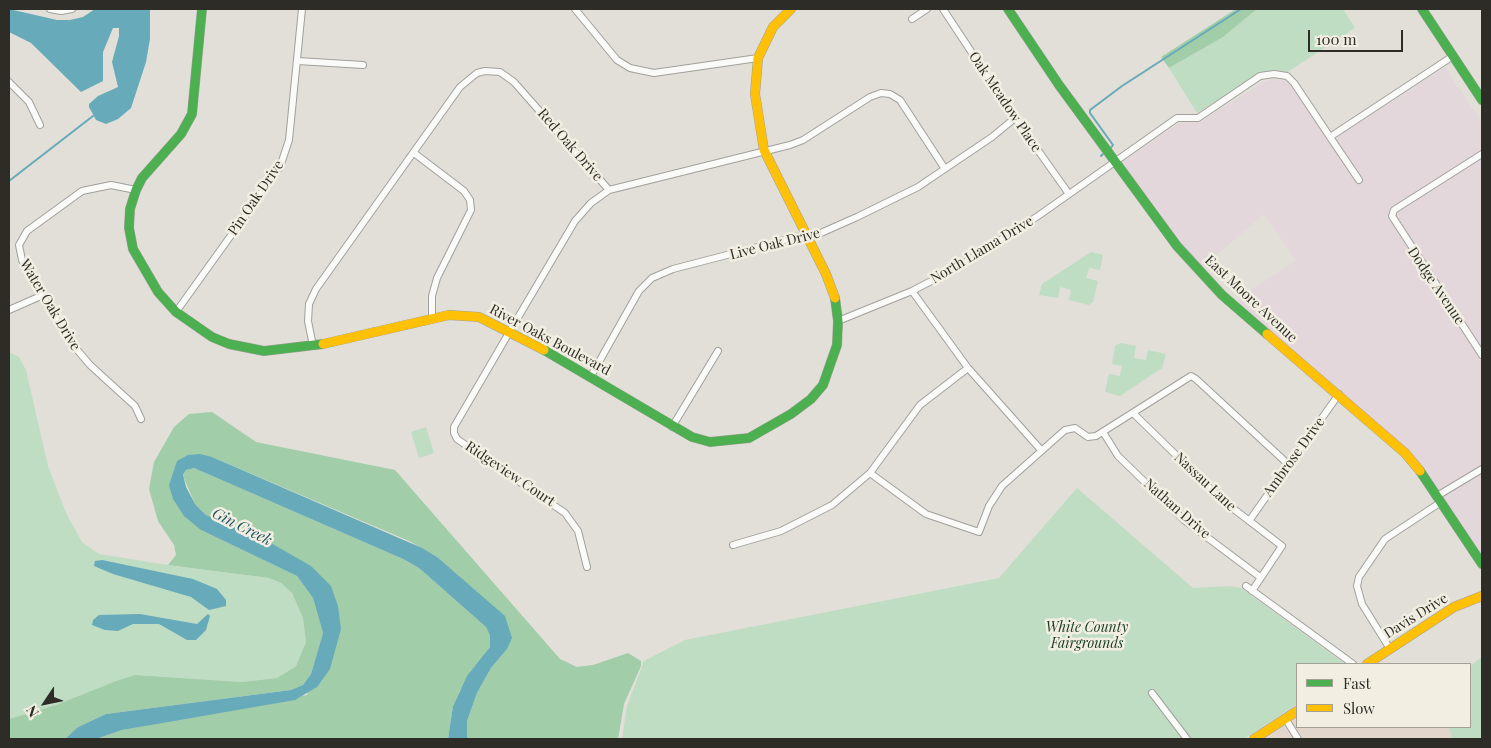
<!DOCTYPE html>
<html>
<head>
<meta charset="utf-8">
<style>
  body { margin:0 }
  #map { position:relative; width:1491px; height:748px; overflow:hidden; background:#e1dfd8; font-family:"Playfair Display",serif }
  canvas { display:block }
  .frame { position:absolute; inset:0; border:10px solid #2d2c27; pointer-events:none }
  .legend { position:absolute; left:1296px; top:663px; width:175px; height:65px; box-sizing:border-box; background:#f2efe2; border:1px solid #a3a197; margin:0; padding:6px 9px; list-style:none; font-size:15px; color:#2d2c27 }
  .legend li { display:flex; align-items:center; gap:10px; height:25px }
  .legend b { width:25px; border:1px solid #a3a197 }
  .north { position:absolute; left:20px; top:678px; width:50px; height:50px; -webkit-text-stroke:4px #f2efe2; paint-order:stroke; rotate:236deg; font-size:14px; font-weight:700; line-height:20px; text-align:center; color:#2d2c27 }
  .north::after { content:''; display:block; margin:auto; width:18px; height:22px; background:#2d2c27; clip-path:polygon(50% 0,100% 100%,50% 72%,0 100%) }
  .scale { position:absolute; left:1308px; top:30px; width:95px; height:22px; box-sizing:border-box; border:2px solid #2d2c27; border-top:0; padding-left:6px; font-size:15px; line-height:18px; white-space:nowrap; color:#2d2c27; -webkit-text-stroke:4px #f2efe2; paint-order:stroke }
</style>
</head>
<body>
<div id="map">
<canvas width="1491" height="748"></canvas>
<div class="frame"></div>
<ul class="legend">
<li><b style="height:6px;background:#4caf50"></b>Fast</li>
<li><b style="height:6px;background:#ffc107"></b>Slow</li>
</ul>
<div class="north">N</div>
<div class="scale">100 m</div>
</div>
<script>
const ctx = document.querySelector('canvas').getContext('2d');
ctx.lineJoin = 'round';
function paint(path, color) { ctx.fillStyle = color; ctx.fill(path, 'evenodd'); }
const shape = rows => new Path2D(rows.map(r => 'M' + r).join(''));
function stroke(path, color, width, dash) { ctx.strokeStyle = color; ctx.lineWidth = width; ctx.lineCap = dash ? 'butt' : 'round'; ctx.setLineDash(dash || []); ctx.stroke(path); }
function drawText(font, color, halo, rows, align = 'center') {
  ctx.font = font + ' "Playfair Display",serif'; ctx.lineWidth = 5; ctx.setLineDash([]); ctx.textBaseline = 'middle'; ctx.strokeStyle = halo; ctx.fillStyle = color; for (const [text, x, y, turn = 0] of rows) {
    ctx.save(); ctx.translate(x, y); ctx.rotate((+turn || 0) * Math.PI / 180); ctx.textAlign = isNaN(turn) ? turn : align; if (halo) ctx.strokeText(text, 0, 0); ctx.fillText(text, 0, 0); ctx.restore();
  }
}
const industrial = shape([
  [1445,67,1482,123,1482,555,1439,490,1412,454,1236,301,1296,260,1264,214,1202,268,1183,248,1121,163,1179,123,1200,122,1262,83,1274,79,1285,81,1294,89,1330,142]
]);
const education = shape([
  [1297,718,1297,727,1449,727,1452,739,1265,739]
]);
const green = shape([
  [1257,9,1343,9,1355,28,1286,73,1275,70,1260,74,1197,113,1169,68,1223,37],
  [1091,252,1103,255,1100,270,1089,268,1086,278,1098,281,1093,302,1089,305,1069,300,1071,290,1060,287,1058,298,1039,295,1042,284],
  [1121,343,1136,346,1134,358,1146,360,1148,350,1166,354,1162,368,1120,396,1105,392,1109,374,1120,376,1122,366,1112,364,1115,346],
  [9,352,19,357,26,370,48,466,66,513,82,542,99,554,168,565,269,578,281,583,292,593,303,618,306,642,296,666,277,678,242,682,135,675,116,681,56,705,9,719],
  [426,427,434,453,419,458,411,432],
  [1077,488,1193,588,1230,586,1241,588,1345,664,1297,664,1297,704,1244,739,622,739,627,706,644,661,685,640,999,578],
  [1482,657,1482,739,1452,739,1449,727,1470,727,1470,666]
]);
const forest = shape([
  [1236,9,1257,9,1223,37,1169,68,1161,57],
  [212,412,256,442,395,470,560,659,577,667,593,665,628,653,641,661,641,666,624,704,618,739,467,739,467,721,477,693,491,668,507,649,437,557,409,541,212,457,177,461,201,530,297,576,313,598,323,633,311,674,303,685,291,690,106,714,78,727,65,739,9,739,9,719,56,705,116,681,135,675,242,682,277,678,296,666,306,642,303,618,292,593,281,583,269,578,168,565,176,555,174,545,158,521,149,489,154,462,174,427,189,414],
  [194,468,403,559,419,568,486,627,490,634,490,647,460,690,453,706,448,739,96,739,122,730,307,695,338,606,269,542,206,515,195,504,183,476,186,470]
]);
const water = shape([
  [9,9,57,20,70,20,83,17,95,9,150,9,150,39,146,62,131,108,118,119,106,124,96,120,89,107,89,104,98,96,118,87,112,62,119,36,119,28,113,28,103,52,103,81,81,92,31,43,9,32],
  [200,454,212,457,422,548,437,557,505,616,512,638,507,649,491,668,477,693,467,721,467,739,448,739,453,706,467,676,490,647,490,635,486,627,419,568,403,559,194,468,186,470,183,475,186,487,195,504,206,515,269,542,311,566,331,586,338,606,341,629,330,669,317,687,295,700,122,730,96,739,65,739,78,727,106,714,291,690,303,685,311,674,323,633,313,598,297,576,201,530,184,516,173,499,169,485,177,461,188,455],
  [102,560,193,579,217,589,226,600,226,606,209,610,191,597,113,574,94,566,95,561],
  [140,614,197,624,208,614,210,616,206,630,196,640,187,640,159,624,133,624,118,631,105,630,92,625,93,620,99,615]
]);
const stream = shape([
  [1110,149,1113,145,1090,113,1090,110,1122,86,1241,9],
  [1101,156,1103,154],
  [9,181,93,116]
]);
const street = shape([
  [50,9,61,11,72,9],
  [575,9,617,60,630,68,654,73,758,58],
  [943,9,1015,118,1069,194],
  [912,19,927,9],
  [298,61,363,65],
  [9,82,29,102,40,125],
  [1330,137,1359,180],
  [414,153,464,191,470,200,471,210,437,278,432,296,432,318],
  [1482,154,1394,210,1392,216,1482,355],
  [136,190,111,185,82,191,27,231,19,245,22,260,67,338,90,365,135,406,141,419],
  [912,291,968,368,1041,450],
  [9,310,43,295],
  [176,312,280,167,289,140,302,9],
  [838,321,912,291,958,267,1038,216,1177,118,1198,118,1260,76,1274,74,1287,76,1294,83,1330,137,1453,56],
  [313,346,308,321,309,304,316,289,460,87,477,73,485,71,500,72,514,82,609,190],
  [591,376,639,291,652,278,673,269,800,236,814,236,857,217,918,187,992,137,1015,118],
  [1133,413,1222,500,1282,546,1252,591],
  [672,427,718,351],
  [1103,432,1118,456,1184,520,1260,577],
  [870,473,926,514,979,532,989,506,1002,486,1065,430,1075,428,1088,437,1096,436,1191,376,1196,379,1289,465],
  [1437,496,1482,469],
  [1249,521,1339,394],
  [733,545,781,531,832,505,870,473,920,405,968,368],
  [587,567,578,531,565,513,457,439,454,433,454,427,510,331,575,221,591,203,609,190,790,145,803,140,870,97,881,93,890,94,900,100,945,169],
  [1246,586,1353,664],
  [1390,649,1362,604,1357,586,1359,577,1385,539,1441,502],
  [1152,693,1187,739],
  [1285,718,1298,739]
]);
const fast = shape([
  [202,9,192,114,181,134,142,178,136,190,130,209,129,228,133,249,158,292,176,312,212,337,229,344,264,351,323,344],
  [1008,9,1059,85,1177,246,1222,295,1267,334],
  [1422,9,1482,100],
  [544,350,692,437,710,442,749,438,791,414,811,399,823,385,837,345,838,321,835,298],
  [1420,471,1482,564]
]);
const slow = shape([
  [791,9,773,27,758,58,755,94,764,150,826,274,835,298],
  [1267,334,1405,453,1420,471],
  [323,344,449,315,479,317,544,350],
  [1367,664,1454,607,1482,596],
  [1254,739,1297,711]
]);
const streetNames = [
  ["Oak Meadow Place",1005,102,56],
  ["Red Oak Drive",570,145,49],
  ["Pin Oak Drive",256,198,-56],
  ["Live Oak Drive",775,244,-14],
  ["North Llama Drive",982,250,-31],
  ["Dodge Avenue",1436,286,56],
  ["East Moore Avenue",1251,299,43],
  ["Water Oak Drive",50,305,59],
  ["River Oaks Boulevard",550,340,28],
  ["Ambrose Drive",1294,457,-54],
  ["Ridgeview Court",510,474,34],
  ["Nassau Lane",1205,482,43],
  ["Nathan Drive",1177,509,41],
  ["Davis Drive",1416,616,-32]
];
const parkNames = [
  ["White County",1087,628],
  ["Fairgrounds",1087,644]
];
const waterNames = [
  ["Gin Creek",242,527,27]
];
paint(industrial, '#e3d7dc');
paint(education, '#e2d5cc');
paint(green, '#bfddc3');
paint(forest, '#a1cda9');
paint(water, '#67aab9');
stroke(stream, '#67aab9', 2);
stroke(street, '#a1a09b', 8);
stroke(fast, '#a1a09b', 10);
stroke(slow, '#a1a09b', 10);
stroke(street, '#fafaf9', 6);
stroke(fast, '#4caf50', 9);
stroke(slow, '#ffc107', 9);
drawText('14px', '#2d2c27', '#f2efe2', streetNames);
drawText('italic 14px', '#173a22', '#f2efe2', parkNames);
drawText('italic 15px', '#1d515f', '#f2efe2', waterNames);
</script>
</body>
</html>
